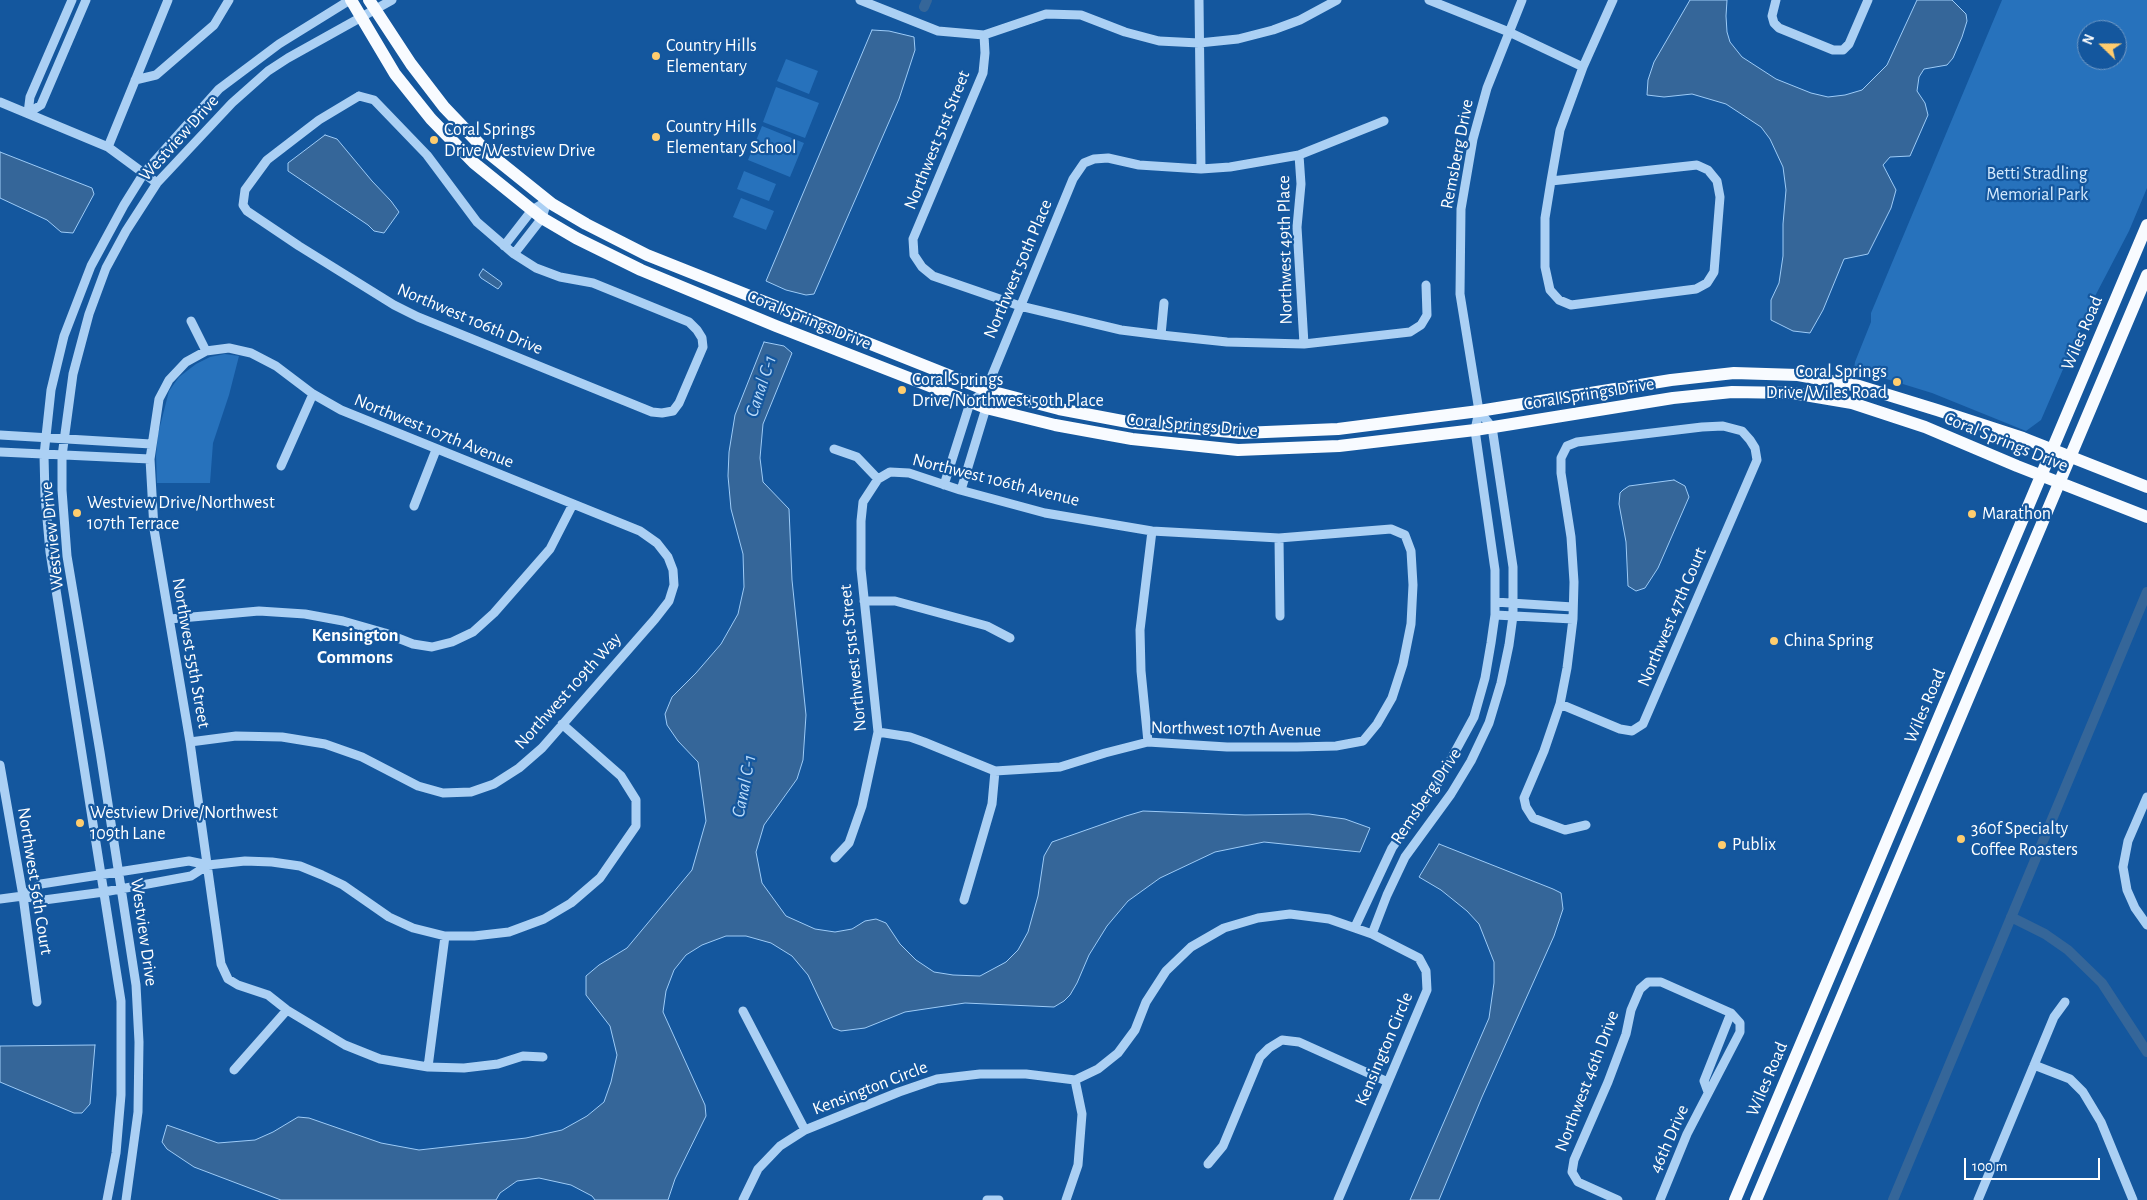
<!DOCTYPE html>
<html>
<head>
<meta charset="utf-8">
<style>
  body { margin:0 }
  #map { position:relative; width:2147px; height:1200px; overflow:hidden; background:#14579e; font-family:"Alegreya Sans",sans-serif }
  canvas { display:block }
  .north { position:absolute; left:2077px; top:20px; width:50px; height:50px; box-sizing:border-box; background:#14579e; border:1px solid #729ac5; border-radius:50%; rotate:292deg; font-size:14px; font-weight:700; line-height:20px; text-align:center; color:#fff }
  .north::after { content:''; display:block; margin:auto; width:18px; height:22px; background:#ffcd6e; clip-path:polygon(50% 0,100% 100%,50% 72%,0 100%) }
  .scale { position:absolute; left:1964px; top:1158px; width:136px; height:22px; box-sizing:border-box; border:2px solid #fff; border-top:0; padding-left:6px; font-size:15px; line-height:18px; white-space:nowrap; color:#fff; -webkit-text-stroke:4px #14579e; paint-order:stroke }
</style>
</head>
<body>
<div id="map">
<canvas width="2147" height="1200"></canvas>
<div class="north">N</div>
<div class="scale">100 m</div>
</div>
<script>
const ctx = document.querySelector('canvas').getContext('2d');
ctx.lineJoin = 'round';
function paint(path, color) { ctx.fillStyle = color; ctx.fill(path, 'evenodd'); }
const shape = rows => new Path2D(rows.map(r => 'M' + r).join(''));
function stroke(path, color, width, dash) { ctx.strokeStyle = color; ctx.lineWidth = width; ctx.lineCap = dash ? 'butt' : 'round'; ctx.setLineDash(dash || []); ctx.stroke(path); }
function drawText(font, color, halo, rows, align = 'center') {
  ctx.font = font + ' "Alegreya Sans",sans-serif'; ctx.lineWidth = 4.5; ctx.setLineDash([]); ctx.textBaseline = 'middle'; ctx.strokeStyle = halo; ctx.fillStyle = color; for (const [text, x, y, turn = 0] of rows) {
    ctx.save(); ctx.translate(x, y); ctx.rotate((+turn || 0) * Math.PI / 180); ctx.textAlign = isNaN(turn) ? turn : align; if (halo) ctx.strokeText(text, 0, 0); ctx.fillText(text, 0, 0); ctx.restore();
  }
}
const green = shape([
  [2002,0,2147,0,2147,188,2129,231,2093,300,2041,420,2026,431,1932,393,1854,369,1855,362,1871,322,1871,313],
  [2087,30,2117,30,2117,60,2087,60],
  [786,59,818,71,809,94,777,81],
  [776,87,819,103,805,138,763,122],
  [762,126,804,143,790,177,748,160],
  [744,171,776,184,769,201,737,189],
  [741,198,774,211,766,230,733,217],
  [225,354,239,356,229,395,213,443,210,483,157,483,156,456,158,434,169,391,179,377,196,364,210,357]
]);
const water = shape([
  [1690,0,1727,0,1726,16,1727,32,1730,42,1742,57,1776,79,1811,93,1828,97,1845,95,1862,90,1887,65,1917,0,1952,0,1966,14,1967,21,1962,37,1953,58,1947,65,1924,69,1919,77,1917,91,1925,103,1928,115,1910,156,1890,157,1883,165,1896,190,1891,208,1868,254,1844,259,1823,310,1810,333,1793,331,1771,320,1771,300,1779,283,1783,256,1783,224,1786,190,1783,167,1770,139,1761,127,1726,104,1692,94,1664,97,1647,95,1648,80,1654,62,1690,0],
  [872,30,889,31,914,37,915,50,899,99,814,294,806,295,786,290,766,281,872,30],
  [325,135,337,139,372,181,391,201,399,212,384,233,374,231,368,225,288,171,288,163,325,135],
  [0,152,92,188,94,194,73,233,61,232,47,220,0,198,0,152],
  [483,269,501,282,502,284,498,289,481,278,479,275,483,269],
  [764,342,784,346,792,353,763,424,760,458,763,482,789,509,792,580,806,715,803,760,797,779,764,825,756,852,762,883,786,916,815,929,835,932,852,929,865,921,876,919,886,923,900,944,916,960,934,972,953,975,980,976,1006,962,1018,950,1028,932,1038,896,1044,856,1052,842,1126,816,1143,811,1245,815,1309,814,1345,819,1370,828,1360,852,1264,842,1215,852,1160,878,1128,901,1107,926,1089,955,1077,983,1070,995,1064,1001,1054,1007,965,1003,905,1012,865,1028,841,1031,833,1028,808,975,792,956,771,943,746,936,726,936,702,945,686,955,674,970,666,991,663,1012,705,1105,706,1116,675,1179,668,1200,595,1200,592,1196,571,1185,539,1178,517,1181,500,1193,496,1200,281,1200,194,1167,167,1149,162,1142,167,1125,218,1143,255,1140,273,1132,298,1117,309,1118,381,1143,419,1150,526,1138,562,1130,587,1116,604,1102,611,1082,617,1055,610,1026,586,995,586,976,599,965,627,948,692,870,706,821,698,762,678,741,667,725,665,714,672,697,696,673,721,644,738,614,744,587,743,554,731,509,728,476,729,452,735,415,764,342],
  [1674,480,1685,486,1689,497,1658,568,1645,588,1636,591,1628,586,1626,542,1619,504,1620,493,1623,490,1629,486,1674,480],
  [1439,844,1553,889,1561,893,1563,909,1554,936,1482,1097,1439,1200,1410,1200,1489,1018,1494,983,1494,962,1479,924,1467,911,1441,890,1419,877,1439,844],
  [95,1045,90,1104,82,1113,74,1113,0,1082,0,1046,95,1045]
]);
const canal = shape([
  [924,7,927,0],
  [2011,917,2045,934,2068,950,2102,983,2147,1052],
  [1893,1200,2147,592]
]);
const minor = shape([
  [860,0,938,31,984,35,1046,14,1081,15,1125,32,1159,41,1199,43,1238,39,1273,30,1300,20,1337,0],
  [1199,0,1201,169],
  [1429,0,1509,32,1583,67],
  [1776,0,1772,16,1774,23,1779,28,1833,50,1843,50,1849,44,1868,0],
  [984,35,985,53,983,73,913,239,914,255,922,267,933,276,1020,306,1121,330,1161,335],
  [135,80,156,75,214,25,229,0],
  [359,96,374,100,427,155,477,222,514,254,536,268,560,277,593,283,689,322,697,330,702,338,703,347,679,403,673,411,662,413,652,412,418,317,394,305,299,246,247,211,243,205,245,190,267,160,319,120,359,96],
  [0,102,108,147,157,183],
  [28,113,41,105,86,0],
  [28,113,30,97,72,0],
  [108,147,168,0],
  [1299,155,1301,184,1297,227,1304,344],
  [1551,181,1697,165,1708,170,1717,181,1720,197,1714,272,1707,283,1696,289,1571,305,1559,300,1550,290,1545,267,1545,218,1551,181,1560,130,1583,67,1613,0],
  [504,246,532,210,547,201],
  [514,254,542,218,547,201],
  [1164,303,1161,335,1227,342,1304,344,1410,332,1421,325,1427,315,1426,285],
  [191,321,206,351],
  [0,435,151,444],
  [834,449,857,457,878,479],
  [0,452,150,459],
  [281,466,313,394],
  [944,485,970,403,986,390],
  [961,490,986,408,986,390,1073,179,1084,163,1094,159,1108,158,1139,165,1201,169,1230,167,1299,155,1384,121],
  [414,506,436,450],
  [1279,538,1280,616],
  [864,601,895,601,987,626,1010,638],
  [1495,602,1573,607],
  [1495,615,1573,619],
  [170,619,259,611,305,614,343,621,385,633,413,644,432,647,452,642,473,632,494,613,550,549,573,504],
  [1560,704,1620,729,1632,731,1643,724,1757,460,1755,448,1750,440,1742,431,1723,426,1702,427,1577,442,1567,446,1561,458,1561,473,1571,537,1574,582,1573,619,1567,668,1560,704,1544,751,1524,798,1526,807,1533,818,1565,830,1586,825],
  [190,742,236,736,282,737,325,744,362,757,418,786,443,793,471,792,494,784,519,768,542,748,655,619,669,601,674,585,673,570,668,557,657,543,640,531,341,410,313,394,276,366,251,353,229,348,206,351,186,362,169,380,159,399,150,459,154,529,190,742,221,964,228,979,238,985,268,995,287,1010,345,1045,380,1059,428,1067,464,1068,498,1064,523,1056,543,1057],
  [1148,742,1141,671,1140,630,1152,531],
  [0,765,23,896,37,1002],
  [2147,797,2128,841,2123,867,2127,890,2135,908,2147,925],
  [835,858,849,843,862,806,878,732,861,569,861,521,863,502,878,479,890,472,909,473,960,490,1045,513,1152,531,1279,538,1391,529,1405,535,1411,551,1413,585,1411,624,1403,664,1392,698,1377,724,1363,741,1336,746,1297,747,1227,747,1148,742,1105,753,1060,767,995,771,924,742,910,737,878,732],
  [23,896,41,884,189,861,208,865,245,861,272,862,300,866,322,875,343,885,389,917,413,928,445,936,474,936,509,932,544,919,571,903,600,878,636,826,636,800,621,776,562,724],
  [0,899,23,896,44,900,104,892,191,876,208,865],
  [964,900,992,804,995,771],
  [1355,927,1392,848,1438,783,1474,717,1485,678,1491,643,1495,615,1495,570,1475,430,1479,411,1460,294,1461,209,1473,139,1487,88,1522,0],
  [1372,934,1387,895,1405,857,1451,794,1471,761,1489,723,1501,683,1509,645,1513,616,1513,567,1492,427,1479,411],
  [743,1011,805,1130],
  [2034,1065,2070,1079,2083,1092,2101,1122,2133,1200],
  [428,1067,445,936],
  [234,1070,287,1010],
  [1708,1092,1704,1081,1731,1013],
  [1208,1164,1223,1146,1260,1057,1269,1048,1282,1040,1299,1042,1388,1082],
  [107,1200,116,1153,121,1095,121,1001,50,552,45,496,44,455,51,390,64,336,91,266,124,205,144,173,219,89,279,44,350,0],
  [126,1200,138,1112,139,1042,136,985,100,752,67,556,62,490,62,456,73,374,89,314,106,268,126,231,157,183,232,103,268,71,288,58,392,0],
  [743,1200,758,1169,780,1146,805,1130,899,1092,937,1079,980,1074,1026,1074,1075,1080,1098,1069,1118,1053,1135,1030,1146,1002,1166,971,1191,947,1224,928,1258,918,1290,914,1329,919,1372,934,1419,958,1426,971,1427,990,1338,1200],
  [987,1200,999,1200],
  [1066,1200,1078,1165,1082,1114,1075,1080],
  [1618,1200,1578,1182,1572,1172,1574,1160,1608,1082,1626,1034,1631,1010,1640,989,1648,982,1661,982,1731,1013,1740,1023,1740,1032,1687,1134,1660,1200],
  [1978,1200,2054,1017,2065,1002]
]);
const major = shape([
  [351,0,395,74,431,119,474,163,542,218,576,238,641,270,776,326,986,408,1055,425,1132,439,1238,450,1339,446,1475,430,1673,398,1732,392,1793,393,1852,403,1925,427,2017,466,2147,517],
  [369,0,411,64,444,107,486,151,552,204,586,224,647,255,986,390,1059,409,1133,423,1242,433,1338,429,1479,411,1671,380,1734,373,1798,375,1859,386,1937,410,2023,438,2147,487],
  [1735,1200,2147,225],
  [1756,1200,2147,275]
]);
const markers = [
  [656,56,5,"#ffcd6e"],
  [656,137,5,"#ffcd6e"],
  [434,140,5,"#ffcd6e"],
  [1897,382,5,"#ffcd6e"],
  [902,390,5,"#ffcd6e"],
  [77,513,5,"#ffcd6e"],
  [1972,514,5,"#ffcd6e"],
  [1774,641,5,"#ffcd6e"],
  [80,823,5,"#ffcd6e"],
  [1961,839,5,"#ffcd6e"],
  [1722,845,5,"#ffcd6e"]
];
const poiNames = [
  ["Country Hills",666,46],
  ["Elementary",666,67],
  ["Country Hills",666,127],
  ["Elementary School",666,148],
  ["Coral Springs",444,130],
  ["Drive/Westview Drive",444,151],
  ["Coral Springs",1887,372,"right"],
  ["Drive/Wiles Road",1887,393,"right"],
  ["Coral Springs",912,380],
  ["Drive/Northwest 50th Place",912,401],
  ["Westview Drive/Northwest",87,503],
  ["107th Terrace",87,524],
  ["Marathon",1982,514],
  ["China Spring",1784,641],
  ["Westview Drive/Northwest",90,813],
  ["109th Lane",90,834],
  ["360f Specialty",1971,829],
  ["Coffee Roasters",1971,850],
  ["Publix",1732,845]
];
const streetNames = [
  ["Westview Drive",179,138,-48],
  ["Northwest 51st Street",937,140,-68],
  ["Remsberg Drive",1457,154,-79],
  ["Northwest 49th Place",1285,250,-91],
  ["Northwest 50th Place",1018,269,-67],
  ["Northwest 106th Drive",470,319,23],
  ["Coral Springs Drive",809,320,22],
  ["Wiles Road",2082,333,-67],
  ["Coral Springs Drive",1589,394,-9],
  ["Coral Springs Drive",1192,425,5],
  ["Northwest 107th Avenue",434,431,22],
  ["Coral Springs Drive",2006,442,22],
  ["Northwest 106th Avenue",996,480,14],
  ["Westview Drive",52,536,-96],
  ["Northwest 47th Court",1672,617,-67],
  ["Northwest 55th Street",191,653,80],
  ["Northwest 51st Street",853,658,-96],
  ["Northwest 109th Way",568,691,-48],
  ["Wiles Road",1925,706,-67],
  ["Northwest 107th Avenue",1236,729,1],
  ["Remsberg Drive",1426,796,-56],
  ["Northwest 56th Court",35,881,81],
  ["Westview Drive",144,932,82],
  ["Kensington Circle",1384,1049,-67],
  ["Wiles Road",1767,1079,-67],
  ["Northwest 46th Drive",1587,1081,-69],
  ["Kensington Circle",870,1088,-21],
  ["46th Drive",1669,1139,-66]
];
const parkNames = [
  ["Betti Stradling",2037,174],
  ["Memorial Park",2037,195]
];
const waterNames = [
  ["Canal C-1",761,386,-72],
  ["Canal C-1",744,786,-79]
];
const neighbourhoodNames = [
  ["Kensington",355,635],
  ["Commons",355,657]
];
paint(green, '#2772bc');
paint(water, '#356699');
stroke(water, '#9dcbf7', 1);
stroke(canal, '#356699', 10);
stroke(minor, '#abd0f4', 9);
stroke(major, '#f8fbff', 12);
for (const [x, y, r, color] of markers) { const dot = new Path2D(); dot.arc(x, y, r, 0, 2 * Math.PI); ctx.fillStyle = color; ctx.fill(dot); stroke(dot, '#14579e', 2); }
drawText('18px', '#fff', '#14579e', poiNames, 'left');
drawText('18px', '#fff', '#14579e', streetNames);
drawText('18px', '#d3e9fd', '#14579e', parkNames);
drawText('italic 19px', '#b8dafa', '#14579e', waterNames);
drawText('bold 19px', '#fff', '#14579e', neighbourhoodNames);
</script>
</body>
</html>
